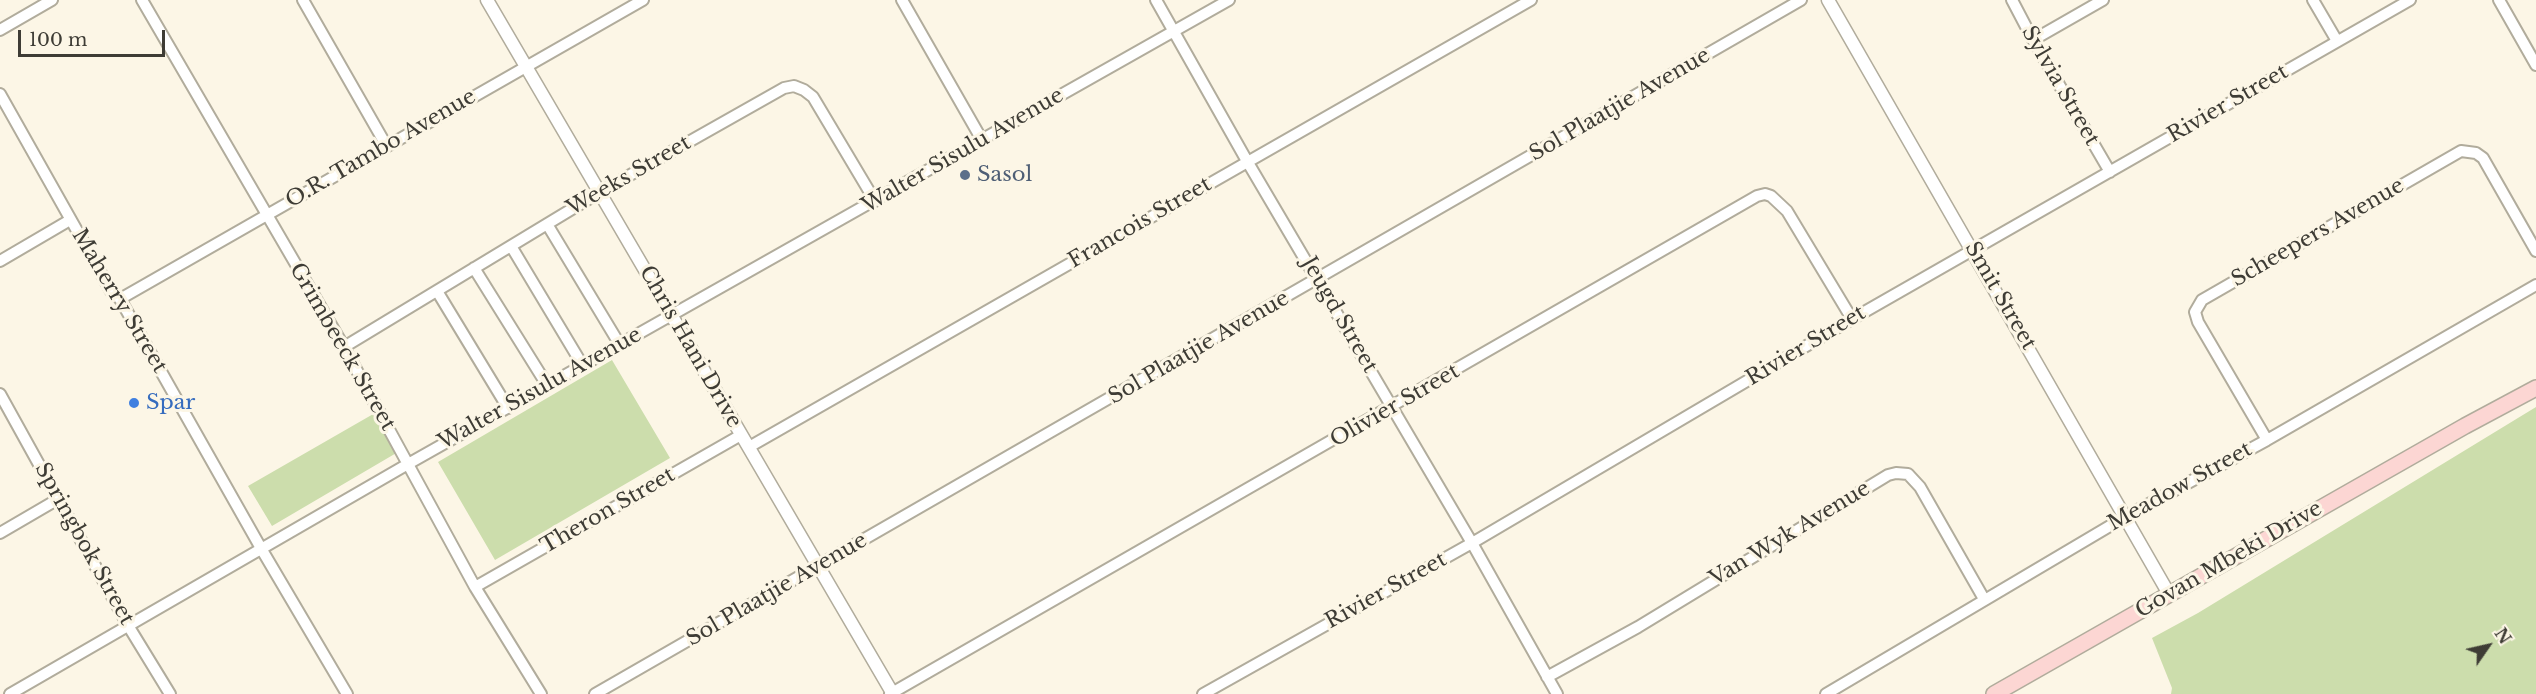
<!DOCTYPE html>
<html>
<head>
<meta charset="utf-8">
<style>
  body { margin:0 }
  #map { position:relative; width:2536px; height:694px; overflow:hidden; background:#fcf6e6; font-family:"Libre Baskerville",serif }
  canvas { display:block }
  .north { position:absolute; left:2458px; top:616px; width:60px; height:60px; -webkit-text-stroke:4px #fcf6e6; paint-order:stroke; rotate:56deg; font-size:16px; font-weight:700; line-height:24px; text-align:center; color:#3e3c35 }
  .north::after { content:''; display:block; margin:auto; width:21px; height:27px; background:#3e3c35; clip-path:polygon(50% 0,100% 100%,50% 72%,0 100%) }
  .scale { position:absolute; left:18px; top:30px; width:147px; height:27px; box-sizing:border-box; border:3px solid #3e3c35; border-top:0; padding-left:8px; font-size:18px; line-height:21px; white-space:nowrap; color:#3e3c35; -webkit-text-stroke:4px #fcf6e6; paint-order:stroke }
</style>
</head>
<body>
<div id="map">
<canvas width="2536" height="694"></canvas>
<div class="north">N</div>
<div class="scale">100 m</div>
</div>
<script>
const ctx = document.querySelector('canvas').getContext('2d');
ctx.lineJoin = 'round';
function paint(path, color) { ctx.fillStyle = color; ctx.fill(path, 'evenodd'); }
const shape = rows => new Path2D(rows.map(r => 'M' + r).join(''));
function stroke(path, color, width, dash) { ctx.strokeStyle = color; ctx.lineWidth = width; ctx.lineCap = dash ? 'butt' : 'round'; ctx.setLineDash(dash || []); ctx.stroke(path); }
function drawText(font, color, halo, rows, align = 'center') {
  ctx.font = font + ' "Libre Baskerville",serif'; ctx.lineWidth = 6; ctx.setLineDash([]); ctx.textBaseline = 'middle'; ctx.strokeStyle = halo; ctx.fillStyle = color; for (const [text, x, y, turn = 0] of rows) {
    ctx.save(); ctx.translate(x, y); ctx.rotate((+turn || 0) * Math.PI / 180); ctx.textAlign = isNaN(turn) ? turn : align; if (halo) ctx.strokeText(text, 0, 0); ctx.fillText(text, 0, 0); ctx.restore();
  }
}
const green = shape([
  [612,360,670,458,495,560,438,462],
  [2536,407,2536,694,2171,694,2172,688,2152,638,2198,613],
  [375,413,398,452,272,526,248,486]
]);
const minor = shape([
  [142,0,344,347,475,587,541,694],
  [303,0,386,145],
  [902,0,982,140],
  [1156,0,1247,161,1472,543,1557,694],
  [2012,0,2033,40,2110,172],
  [2313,0,2337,41],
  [2499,0,2536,65],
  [0,30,52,0],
  [2033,40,2103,0],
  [0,94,111,291,120,299,262,550,347,694],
  [547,224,620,345],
  [511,246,583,366],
  [0,261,70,220],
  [474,268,547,385],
  [437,291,508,408],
  [120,299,643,0],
  [344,347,600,192,784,88,794,86,804,90,813,97,875,201],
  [0,394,129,627,170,694],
  [2267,440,2198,322,2195,312,2202,300,2461,151,2476,153,2483,158,2536,251],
  [749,447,1531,0],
  [0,533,60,498],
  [475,587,741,435],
  [1547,677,1638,627,1888,475,1896,473,1908,474,1920,487,1984,599],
  [10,694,408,464,1229,0],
  [595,694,1801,0],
  [890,694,1757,196,1765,194,1771,196,1787,211,1852,319],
  [1203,694,1472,543,1852,319,2410,0],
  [1826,694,2125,517,2267,440,2536,285]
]);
const tertiary = shape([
  [487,0,893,694],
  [1828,0,2169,594]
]);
const secondary = shape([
  [1994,694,2465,426,2536,388]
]);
const markers = [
  [965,175,6,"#5c6f8a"],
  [134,403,6,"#3f7fe0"]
];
const streetNames = [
  ["Sylvia Street",2060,86,60],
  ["Rivier Street",2228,104,-30],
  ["Sol Plaatjie Avenue",1620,105,-30],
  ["O.R. Tambo Avenue",381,149,-30],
  ["Walter Sisulu Avenue",963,151,-30],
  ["Weeks Street",629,176,-30],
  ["Francois Street",1140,223,-30],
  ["Scheepers Avenue",2318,233,-30],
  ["Smit Street",2000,296,60],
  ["Maherry Street",119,301,59],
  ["Jeugd Street",1339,315,60],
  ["Rivier Street",1806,346,-31],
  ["Grimbeeck Street",342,347,60],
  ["Chris Hani Drive",690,347,60],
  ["Sol Plaatjie Avenue",1199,348,-30],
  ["Walter Sisulu Avenue",540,389,-29],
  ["Olivier Street",1395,406,-30],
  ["Meadow Street",2180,487,-29],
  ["Theron Street",608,511,-30],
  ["Van Wyk Avenue",1790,534,-31],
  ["Springbok Street",84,544,61],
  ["Govan Mbeki Drive",2229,560,-30],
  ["Sol Plaatjie Avenue",777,590,-30],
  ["Rivier Street",1386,591,-29]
];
const serviceNames = [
  ["Sasol",977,175]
];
const shopNames = [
  ["Spar",146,403]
];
paint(green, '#ccddac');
stroke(minor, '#b1ac9c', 14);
stroke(tertiary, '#b1ac9c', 15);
stroke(secondary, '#b1ac9c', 18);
stroke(minor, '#fff', 10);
stroke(tertiary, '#fff', 12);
stroke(secondary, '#fcd6d3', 15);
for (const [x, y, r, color] of markers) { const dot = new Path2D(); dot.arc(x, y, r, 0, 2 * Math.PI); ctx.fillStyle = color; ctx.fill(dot); stroke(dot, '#fcf6e6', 2); }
drawText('21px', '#3e3c35', '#fcf6e6', streetNames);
drawText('21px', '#4e5e75', '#fcf6e6', serviceNames, 'left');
drawText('21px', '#366cbe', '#fcf6e6', shopNames, 'left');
</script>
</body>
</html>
